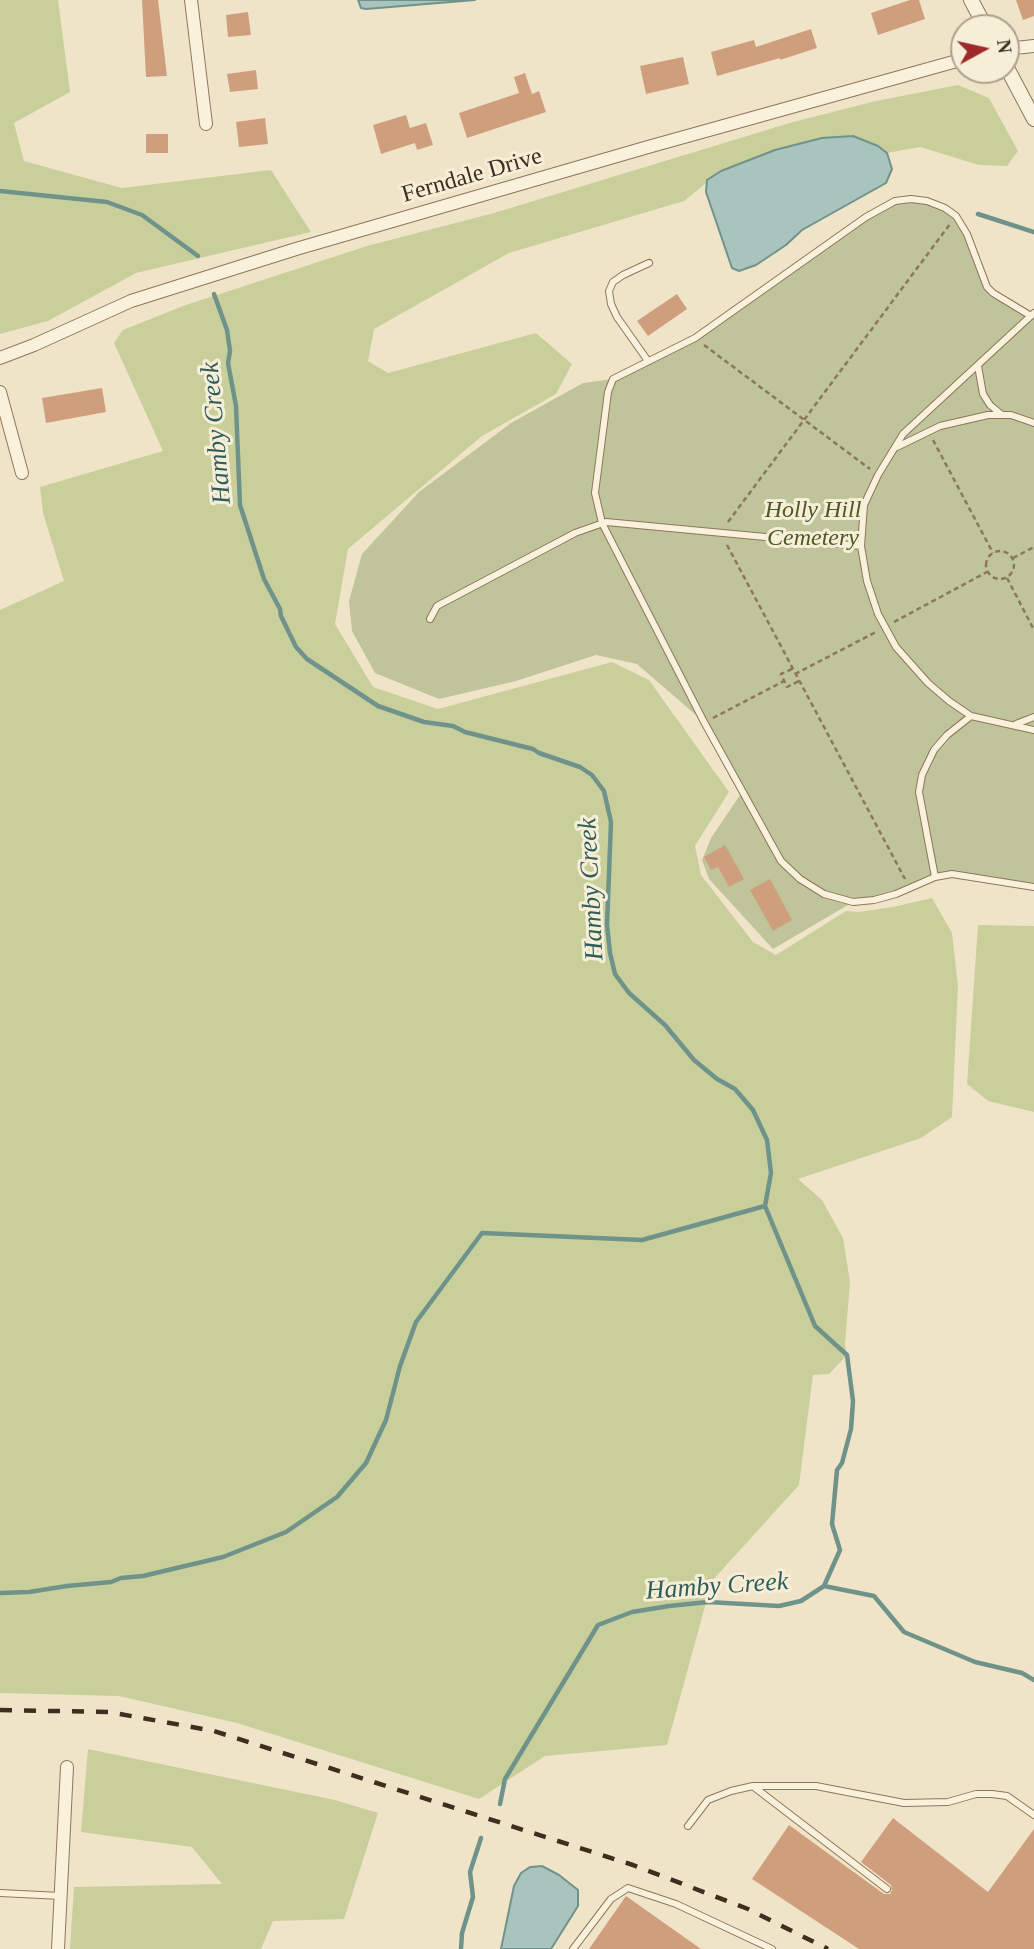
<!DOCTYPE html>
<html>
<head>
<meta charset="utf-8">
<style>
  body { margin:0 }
  #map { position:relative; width:1034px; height:1949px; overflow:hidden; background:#f0e4c8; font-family:Georgia,serif }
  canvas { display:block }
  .north { position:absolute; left:950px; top:14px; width:70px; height:70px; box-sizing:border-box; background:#f7eed8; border:2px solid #ada18e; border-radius:50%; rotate:82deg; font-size:19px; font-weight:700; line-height:28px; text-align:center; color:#3d2e20 }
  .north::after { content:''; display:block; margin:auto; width:24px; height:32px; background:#9e2a2b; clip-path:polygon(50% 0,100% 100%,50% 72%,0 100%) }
</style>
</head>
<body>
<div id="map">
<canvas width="1034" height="1949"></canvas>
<div class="north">N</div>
</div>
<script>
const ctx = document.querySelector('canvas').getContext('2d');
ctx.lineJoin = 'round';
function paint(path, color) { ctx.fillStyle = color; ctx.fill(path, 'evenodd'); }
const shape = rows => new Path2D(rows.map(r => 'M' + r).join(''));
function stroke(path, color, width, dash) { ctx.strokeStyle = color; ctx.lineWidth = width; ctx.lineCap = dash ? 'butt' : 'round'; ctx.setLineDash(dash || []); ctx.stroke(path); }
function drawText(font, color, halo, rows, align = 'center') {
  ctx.font = font + ' Georgia,serif'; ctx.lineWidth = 6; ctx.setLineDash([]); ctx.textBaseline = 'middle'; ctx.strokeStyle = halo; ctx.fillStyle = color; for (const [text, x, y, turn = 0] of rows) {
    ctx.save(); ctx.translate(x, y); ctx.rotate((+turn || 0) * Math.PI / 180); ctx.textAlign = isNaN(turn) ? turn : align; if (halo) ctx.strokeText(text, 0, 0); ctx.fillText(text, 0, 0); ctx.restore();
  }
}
const green = shape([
  [0,0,58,0,70,92,14,123,24,161,122,188,271,170,311,232,136,273,48,321,0,334],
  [958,85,989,98,1018,151,1007,166,979,165,920,147,887,153,878,146,721,171,684,201,509,253,374,329,368,361,388,373,536,333,572,364,556,394,482,436,348,549,335,624,373,687,438,709,612,662,649,680,729,792,695,846,701,875,753,942,776,955,846,911,859,912,893,907,932,898,952,933,958,986,952,1117,921,1138,798,1179,822,1200,843,1238,850,1282,845,1344,847,1355,829,1374,813,1375,799,1485,712,1581,667,1745,545,1756,479,1799,237,1723,119,1696,0,1693,0,610,64,581,43,513,40,487,163,451,114,343,123,330,183,306,367,246,494,213,793,122,876,101],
  [978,925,1034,926,1034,1112,988,1101,967,1084],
  [88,1749,335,1800,378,1813,344,1919,273,1921,261,1949,70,1949,74,1887,222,1884,192,1847,81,1832]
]);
const cemetery = shape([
  [895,201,927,201,956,216,987,287,1031,315,1034,313,1034,887,952,874,917,886,903,893,853,902,773,949,709,879,702,860,711,838,742,792,704,722,637,664,596,655,516,681,439,699,375,673,352,631,349,601,362,554,419,492,511,423,583,383,613,379,695,338]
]);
const water = shape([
  [358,0,475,0,366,9,361,8,358,0],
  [853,136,878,146,887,153,892,169,886,183,802,230,786,245,756,265,739,271,732,268,706,192,707,180,721,171,775,150,822,138,853,136],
  [542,1866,559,1875,578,1890,578,1906,551,1949,501,1949,514,1886,521,1873,530,1867,542,1866]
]);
const stream = shape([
  [0,191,107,202,142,215,198,256],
  [978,214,1034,232],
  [214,294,227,330,230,351,228,363,236,406,240,505,264,579,280,609,281,616,296,647,307,659,378,706,424,722,453,726,465,732,533,749,539,753,580,767,592,775,604,791,611,822,607,925,610,953,615,974,629,993,665,1025,694,1060,717,1079,735,1089,753,1110,767,1140,771,1173,765,1206,815,1326,847,1355,853,1401,851,1429,842,1463,837,1470,832,1524,840,1550,824,1586,801,1601,779,1606,708,1602,669,1606,632,1612,598,1625,505,1779,500,1804],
  [824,1586,874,1596,904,1632,975,1662,1022,1673,1034,1680],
  [0,1593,29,1592,67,1586,111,1582,121,1578,143,1576,223,1557,286,1532,337,1497,366,1463,386,1420,400,1366,416,1322,482,1233,642,1240,765,1206],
  [461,1949,462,1933,473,1897,470,1872,481,1838]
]);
const building = shape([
  [142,0,158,0,167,76,146,77],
  [910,0,919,0,925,19,878,35,871,13],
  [1016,0,1034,0,1034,16,1023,20],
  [248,12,251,35,228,37,226,15],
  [811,29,817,48,780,60,780,58,717,76,711,52,754,40,756,47],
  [683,57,689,84,646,94,640,66],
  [256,70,258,89,230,92,227,74],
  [525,73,532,94,539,91,546,112,467,138,459,113,519,93,514,77],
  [406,115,410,128,426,123,433,145,417,150,415,143,381,154,373,125],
  [265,118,268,144,239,147,236,122],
  [146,134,168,134,168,153,146,153],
  [677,294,687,309,648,336,637,321],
  [102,388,106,412,46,423,42,398],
  [725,845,744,879,729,887,718,867,711,870,704,857],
  [770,879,792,920,773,931,750,890],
  [893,1818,988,1892,1034,1829,1034,1949,859,1949,752,1879,789,1825,884,1894,890,1894,892,1890,891,1885,861,1862],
  [626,1896,701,1949,589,1949]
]);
const path = shape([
  [704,345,870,469],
  [933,440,993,553],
  [728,522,950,224],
  [727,545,905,879],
  '986 565a14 14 0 1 1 28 0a14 14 0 1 1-28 0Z',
  [1013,558,1034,547],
  [1007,578,1034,630],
  [894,622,987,572],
  [792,669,781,674,787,687,799,681],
  [795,674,876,632],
  [713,718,784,681]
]);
const service = shape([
  [1034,313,903,434,878,475,864,505,861,546,867,581,878,614,896,647,928,683,949,701,971,716,1034,730],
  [1031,316,993,293,987,287,967,234,956,216,945,208,927,201,911,199,895,201,866,217,695,338,613,379,608,392,595,493,602,523,704,722,781,861,800,879,824,894,853,902,874,900,896,894,935,877,952,874,1034,887],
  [648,361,617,317,611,304,609,291,613,282,623,275,649,263],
  [978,366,983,394,990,405,1002,415],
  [897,447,940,426,988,415,1011,415,1034,423],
  [430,619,437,606,575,533,606,522,861,546],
  [1016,724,1034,717],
  [935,877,919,792,922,775,934,750,947,735,971,716],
  [754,1787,887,1889],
  [688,1826,708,1800,731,1791,753,1786,816,1786,904,1803,948,1802,976,1794,992,1794,1007,1796,1034,1815],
  [0,1893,61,1896],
  [573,1949,611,1899,628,1888,676,1904,772,1949]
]);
const minor = shape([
  [191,0,206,124],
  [1006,49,1034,46],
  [0,358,34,345,131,301,296,249,648,147,964,59],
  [0,392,22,473],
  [58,1949,67,1767]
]);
const tertiary = shape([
  [971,0,986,28],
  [1006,66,1034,119]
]);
const rail = shape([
  [0,1710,109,1712,214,1731,633,1865,748,1909,828,1949]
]);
const streetNames = [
  ["Ferndale Drive",472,176,-16]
];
const parkNames = [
  ["Holly Hill",813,511],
  ["Cemetery",813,539]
];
const waterNames = [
  ["Hamby Creek",217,433,-95],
  ["Hamby Creek",592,889,-93],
  ["Hamby Creek",717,1587,-4]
];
paint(green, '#c9cf9b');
paint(cemetery, '#bfc49a');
paint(water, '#a9c4bc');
stroke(water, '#6f938a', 2);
stroke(stream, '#6f938a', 4.5);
paint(building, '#cf9f7d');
stroke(service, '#8d765c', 8);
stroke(minor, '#8d765c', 14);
stroke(tertiary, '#8d765c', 16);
stroke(path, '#8d765c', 2.5, [5, 3.5]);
stroke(service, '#faf1dc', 6);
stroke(minor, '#faf1dc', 12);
stroke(tertiary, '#faf1dc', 14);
stroke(rail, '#3d2e20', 4.5, [12, 12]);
drawText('24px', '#3d2e20', '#f7eed8', streetNames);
drawText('italic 24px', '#4d5a26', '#f7eed8', parkNames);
drawText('italic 26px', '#2f5d5a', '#f7eed8', waterNames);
</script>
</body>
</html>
